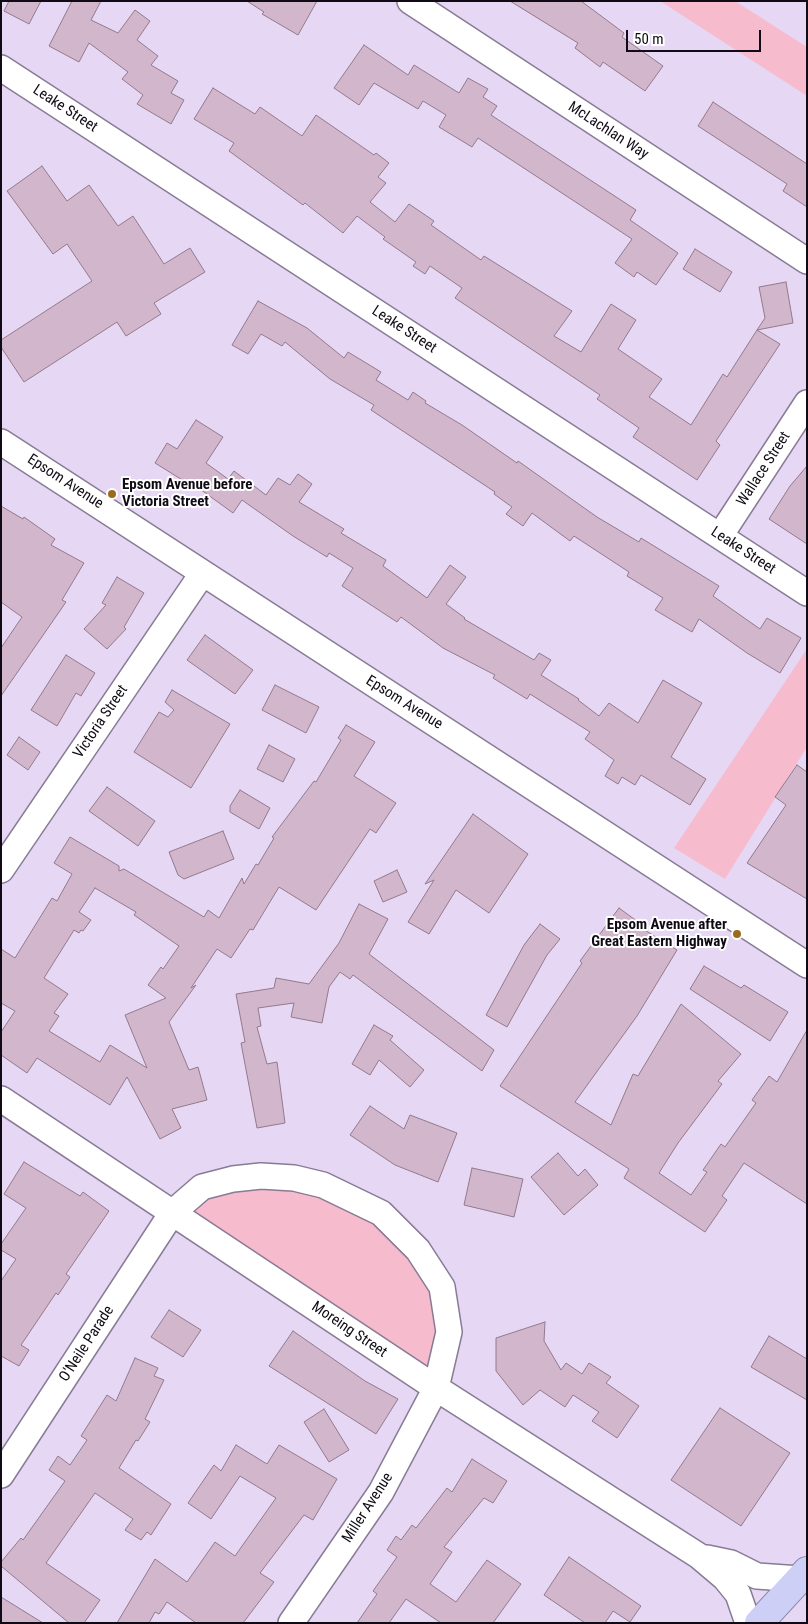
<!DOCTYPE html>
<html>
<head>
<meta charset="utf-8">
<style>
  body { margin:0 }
  #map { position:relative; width:808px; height:1624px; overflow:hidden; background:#e6d8f4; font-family:"Roboto Condensed",sans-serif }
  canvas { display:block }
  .frame { position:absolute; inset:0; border:2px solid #0f0a14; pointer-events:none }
  .scale { position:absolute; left:626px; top:30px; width:135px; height:22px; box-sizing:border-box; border:2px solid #0f0a14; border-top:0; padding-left:6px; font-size:15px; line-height:18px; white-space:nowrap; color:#0f0a14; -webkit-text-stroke:4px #fff; paint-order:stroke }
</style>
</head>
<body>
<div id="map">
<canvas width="808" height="1624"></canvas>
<div class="frame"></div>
<div class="scale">50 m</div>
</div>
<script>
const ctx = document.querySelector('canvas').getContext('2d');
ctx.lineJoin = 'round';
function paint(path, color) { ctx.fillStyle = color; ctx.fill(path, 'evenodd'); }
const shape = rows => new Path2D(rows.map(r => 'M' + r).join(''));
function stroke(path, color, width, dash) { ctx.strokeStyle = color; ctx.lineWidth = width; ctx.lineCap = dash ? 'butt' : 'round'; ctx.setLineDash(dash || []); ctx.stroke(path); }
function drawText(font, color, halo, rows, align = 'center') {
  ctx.font = font + ' "Roboto Condensed",sans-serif'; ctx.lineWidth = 4; ctx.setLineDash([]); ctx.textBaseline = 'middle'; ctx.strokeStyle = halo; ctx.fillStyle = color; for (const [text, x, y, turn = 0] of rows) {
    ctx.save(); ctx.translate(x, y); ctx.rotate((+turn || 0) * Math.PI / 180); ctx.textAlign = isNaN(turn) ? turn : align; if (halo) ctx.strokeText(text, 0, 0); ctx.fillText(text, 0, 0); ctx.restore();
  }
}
const green = shape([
  [660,1,735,1,807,47,807,96],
  [807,649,807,747,725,879,674,848],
  [233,1179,351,1198,442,1287,436,1388,172,1213]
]);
const building = shape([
  [9,1,41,1,29,24,4,11,9,1],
  [72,1,101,1,91,20,118,33,135,10,150,21,137,40,158,56,151,65,178,81,171,93,184,100,171,124,137,104,143,95,122,79,128,72,89,43,79,62,49,46,72,1],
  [247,1,317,1,298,35,262,14,264,12,247,1],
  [510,1,581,1,624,33,622,37,663,66,645,91,603,62,600,67,575,48,578,43,510,1],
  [364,45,408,75,414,65,459,93,468,78,488,89,483,97,497,106,491,115,636,210,630,220,678,253,656,285,637,272,634,277,615,263,632,239,478,138,472,147,439,127,446,115,423,101,418,109,374,83,359,105,334,88,364,45],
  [213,88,255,114,260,107,302,136,316,115,374,155,376,153,389,163,378,177,386,183,370,202,395,222,409,204,434,221,431,225,481,260,484,256,572,311,554,336,581,352,611,304,636,320,618,349,662,379,649,397,691,425,723,374,727,377,757,330,780,344,716,441,720,445,697,480,633,437,639,428,597,399,600,395,455,298,462,288,430,266,425,274,413,266,416,262,383,239,385,237,357,216,343,233,305,203,303,205,229,151,234,143,194,119,213,88],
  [713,102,807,164,807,207,783,191,787,184,698,126,713,102],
  [42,166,67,201,89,185,118,226,133,216,164,264,190,248,205,272,154,303,161,314,126,336,117,322,24,382,1,347,1,340,92,281,67,244,53,254,7,191,42,166],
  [695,249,732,272,720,292,683,269,695,249],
  [786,282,793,323,757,330,765,318,759,287,786,282],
  [258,301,307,328,344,358,348,352,381,372,376,380,408,400,413,392,426,401,425,403,462,425,517,463,518,461,597,517,639,542,641,538,719,586,713,596,760,629,767,618,801,638,780,673,747,653,699,619,692,632,655,610,663,598,627,576,629,572,574,536,570,541,532,513,523,526,506,514,512,507,494,494,495,492,371,410,374,405,330,379,285,342,282,346,261,334,248,354,232,345,258,301],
  [196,420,223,437,206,463,228,479,234,471,266,495,278,478,290,485,298,474,312,484,299,502,344,529,341,533,386,560,383,566,427,598,450,565,466,577,446,604,465,618,464,619,534,660,539,653,551,660,541,675,579,699,578,700,599,716,609,703,638,723,663,680,702,703,671,757,706,779,690,805,641,775,635,785,622,777,618,784,605,776,614,760,585,739,590,732,530,694,527,699,493,678,495,675,443,648,401,617,397,622,342,586,353,568,329,553,327,557,293,536,242,500,233,513,193,484,192,486,155,463,167,443,177,449,196,420],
  [807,466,807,544,769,519,790,486,807,466],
  [1,506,23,519,24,517,55,539,51,545,84,563,62,600,66,602,1,696,1,648,22,617,1,602,1,506],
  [117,577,144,593,124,627,126,629,107,649,84,629,106,605,102,603,117,577],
  [205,635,253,670,235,694,187,660,205,635],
  [66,655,95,673,81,696,76,693,57,726,31,710,66,655],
  [275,685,319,707,306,733,262,710,275,685],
  [172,690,230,724,191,788,134,752,159,712,168,717,174,710,165,702,172,690],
  [346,725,375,742,354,776,396,803,376,833,370,829,316,910,279,887,253,930,250,929,231,958,217,949,191,988,196,985,169,1022,189,1070,198,1067,207,1100,172,1109,181,1128,160,1139,127,1077,110,1105,37,1058,27,1073,1,1055,1,1032,15,1011,1,1003,1,949,15,958,52,898,57,901,72,874,54,863,70,837,119,866,119,871,124,869,204,917,208,910,219,918,242,878,244,884,256,864,258,865,274,838,272,837,314,781,316,782,341,740,338,738,346,725],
  [95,888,136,912,134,915,179,946,163,969,161,967,148,985,166,998,125,1015,147,1068,110,1045,100,1062,49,1031,59,1016,54,1013,68,994,44,978,74,930,79,933,81,930,83,931,91,920,79,912,95,888],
  [19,737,40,752,28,770,7,755,19,737],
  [269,745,295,759,283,782,257,769,269,745],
  [797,765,807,772,807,899,747,863,786,805,775,797,797,765],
  [107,787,155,821,138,846,89,811,107,787],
  [240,790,270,808,259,829,230,812,230,806,240,790],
  [473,814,528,854,489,913,456,890,429,934,408,922,434,880,425,884,473,814],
  [223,831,234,859,184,879,178,875,169,852,223,831],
  [397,870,407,892,383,902,374,881,397,870],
  [359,904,388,919,369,954,494,1050,482,1071,353,975,350,979,340,972,329,987,322,1023,291,1017,294,1003,258,1008,261,1026,257,1027,267,1064,277,1062,285,1123,257,1128,241,1043,245,1042,236,994,274,988,276,978,309,984,339,943,359,904],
  [619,908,645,927,643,929,677,950,637,1016,575,1102,611,1125,633,1074,638,1076,681,1004,741,1054,718,1081,722,1084,678,1143,659,1173,691,1195,707,1172,703,1170,721,1144,725,1147,756,1103,752,1100,769,1076,777,1082,807,1030,807,1204,744,1163,722,1196,727,1200,705,1232,624,1178,629,1169,500,1086,582,963,580,961,619,908],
  [540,924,560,939,547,955,507,1027,486,1015,524,945,540,924],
  [704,966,741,988,744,985,788,1012,770,1041,690,989,704,966],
  [374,1025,393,1036,390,1040,424,1070,410,1087,379,1060,370,1075,352,1064,374,1025],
  [370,1106,404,1129,410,1115,457,1133,438,1182,395,1165,350,1135,370,1106],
  [558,1153,578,1176,585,1169,598,1185,564,1215,531,1177,558,1153],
  [24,1162,80,1196,83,1192,109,1211,66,1274,70,1277,58,1295,56,1293,21,1345,29,1350,19,1366,1,1356,1,1281,16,1259,1,1250,1,1244,26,1208,4,1194,24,1162],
  [472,1168,523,1179,514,1217,464,1205,472,1168],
  [169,1310,201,1330,183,1357,151,1337,169,1310],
  [545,1322,544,1341,561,1370,566,1363,582,1374,589,1363,611,1377,606,1383,639,1406,617,1438,592,1421,599,1412,573,1395,565,1407,540,1390,523,1405,496,1371,496,1338,545,1322],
  [293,1331,365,1381,398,1399,376,1434,269,1366,293,1331],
  [769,1336,807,1359,807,1400,751,1367,769,1336],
  [135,1358,158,1368,154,1376,164,1380,145,1419,150,1422,138,1441,136,1440,119,1468,171,1504,151,1535,147,1532,141,1540,125,1530,133,1519,95,1493,46,1563,100,1600,84,1623,69,1623,1,1566,1,1562,21,1538,23,1540,65,1481,49,1470,58,1456,70,1465,87,1440,81,1436,107,1395,116,1401,135,1358],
  [720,1408,790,1453,741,1526,671,1480,720,1408],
  [324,1409,349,1450,329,1462,304,1422,324,1409],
  [236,1445,267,1464,279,1445,337,1479,313,1520,304,1515,260,1573,274,1582,243,1623,196,1623,167,1602,159,1614,155,1612,149,1623,117,1623,155,1559,187,1582,215,1542,235,1556,276,1498,240,1476,211,1519,188,1503,214,1465,221,1471,236,1445],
  [472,1459,507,1481,493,1503,484,1498,444,1547,452,1552,430,1584,456,1602,487,1560,521,1584,493,1623,441,1623,406,1599,389,1623,357,1623,377,1594,373,1591,397,1557,387,1550,396,1536,401,1540,412,1525,416,1528,447,1488,452,1492,472,1459],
  [569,1557,641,1606,630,1622,613,1611,605,1623,585,1623,544,1595,569,1557],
  [1,1597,43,1623,1,1623,1,1597]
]);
const minor = shape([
  [410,1,807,261],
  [1,68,807,593],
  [1,442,807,965],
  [720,536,807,403],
  [1,870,202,574],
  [1,1099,436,1388,699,1556,725,1578,738,1594,748,1623],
  [1,1475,172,1213,202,1187,233,1179,261,1176,294,1178,323,1185,381,1213,418,1250,442,1287,449,1332,436,1388,381,1492,291,1623],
  [707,1558,731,1563,757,1576,800,1579]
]);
const highway = shape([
  [759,1623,807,1571]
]);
const markers = [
  [112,494,5,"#9b6b1d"],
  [737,934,5,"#9b6b1d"]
];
const streetNames = [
  ["Leake Street",65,109,33],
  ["McLachlan Way",608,131,33],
  ["Leake Street",404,330,33],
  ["Wallace Street",764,469,-57],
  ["Epsom Avenue",65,482,33],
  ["Leake Street",743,551,33],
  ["Epsom Avenue",404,703,32],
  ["Victoria Street",101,722,-56],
  ["Moreing Street",349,1330,34],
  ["O'Neile Parade",87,1344,-57],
  ["Miller Avenue",368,1508,-57]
];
const poiNames = [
  ["Epsom Avenue before",122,485],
  ["Victoria Street",122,502],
  ["Epsom Avenue after",727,925,"right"],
  ["Great Eastern Highway",727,942,"right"]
];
paint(green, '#f6bbcd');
paint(building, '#d2b7cc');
stroke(building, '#92798d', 1);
stroke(minor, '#887b95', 28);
stroke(highway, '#8a8aa8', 30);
stroke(minor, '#fff', 25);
stroke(highway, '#cdcff7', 28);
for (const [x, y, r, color] of markers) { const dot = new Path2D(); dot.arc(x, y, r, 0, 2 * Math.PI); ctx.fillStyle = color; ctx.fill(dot); stroke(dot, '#fff', 2); }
drawText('15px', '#0f0a14', '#fff', streetNames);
drawText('bold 15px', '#0f0a14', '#fff', poiNames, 'left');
</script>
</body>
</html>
